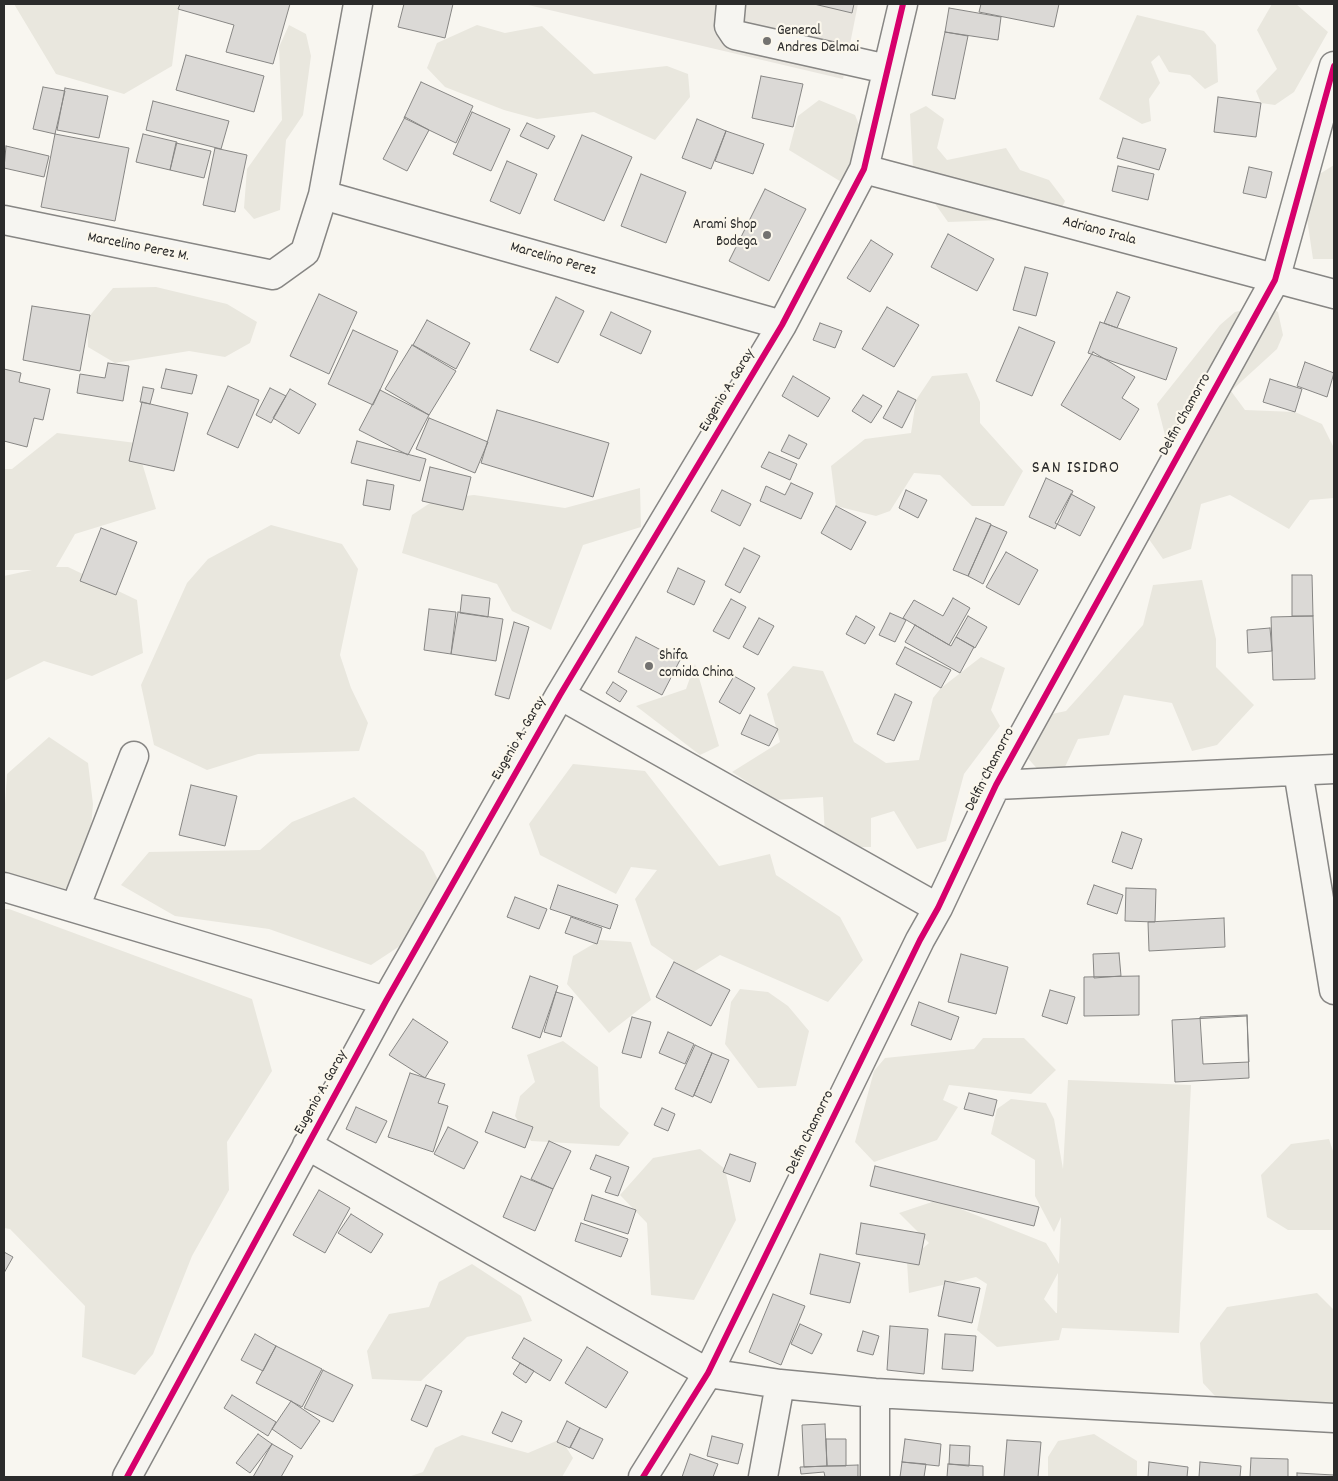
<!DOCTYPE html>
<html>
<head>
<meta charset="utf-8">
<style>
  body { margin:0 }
  #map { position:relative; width:1338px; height:1481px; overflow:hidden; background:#f8f6f0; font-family:Dekko,sans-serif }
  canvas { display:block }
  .frame { position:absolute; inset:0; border:5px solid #2b2b2b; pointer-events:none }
</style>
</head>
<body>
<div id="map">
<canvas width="1338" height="1481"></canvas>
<div class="frame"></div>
</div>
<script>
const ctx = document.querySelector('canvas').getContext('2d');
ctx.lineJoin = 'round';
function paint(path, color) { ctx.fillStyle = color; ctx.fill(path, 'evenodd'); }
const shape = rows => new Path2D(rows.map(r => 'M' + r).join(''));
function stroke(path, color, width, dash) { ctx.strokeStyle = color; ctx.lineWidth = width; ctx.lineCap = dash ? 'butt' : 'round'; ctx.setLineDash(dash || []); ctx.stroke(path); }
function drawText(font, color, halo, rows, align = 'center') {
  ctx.font = font + ' Dekko,sans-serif'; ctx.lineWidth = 4.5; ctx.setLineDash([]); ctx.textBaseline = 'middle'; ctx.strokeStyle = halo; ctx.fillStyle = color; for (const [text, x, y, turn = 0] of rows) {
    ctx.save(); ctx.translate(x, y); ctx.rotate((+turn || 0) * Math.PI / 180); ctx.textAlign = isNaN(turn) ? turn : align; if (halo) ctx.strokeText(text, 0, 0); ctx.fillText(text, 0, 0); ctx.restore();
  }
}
const built = shape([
  [524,4,858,4,843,79]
]);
const green = shape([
  [14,4,180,4,172,66,124,94,56,74],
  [1272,4,1296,4,1328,32,1294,92,1275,105,1261,103,1256,91,1277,69,1257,30],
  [1137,15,1204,31,1216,45,1218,82,1205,89,1190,75,1169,72,1159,55,1151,62,1160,83,1149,99,1151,121,1142,124,1099,99],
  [289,25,306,34,311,56,303,115,286,140,280,210,254,219,244,208,247,169,282,120,279,47],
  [477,25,505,33,542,26,594,74,667,66,688,74,690,97,655,140,594,112,537,119,504,110,445,87,427,68,437,43],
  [819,100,855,115,867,145,843,183,789,150,798,116],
  [926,106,944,119,937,148,947,160,1006,148,1020,170,1049,180,1065,201,1057,218,948,222,916,177,913,168,910,114],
  [1334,165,1334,259,1313,259,1302,185],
  [156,287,227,304,257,322,250,343,225,357,189,351,115,363,88,347,87,319,113,288],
  [1265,305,1278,312,1283,335,1277,349,1231,391,1245,410,1295,412,1322,424,1334,448,1334,498,1310,500,1289,529,1230,495,1201,504,1191,549,1163,559,1141,528,1177,482,1157,404,1220,325,1235,312],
  [967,373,980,402,980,423,1023,471,1004,506,972,506,940,475,914,473,890,511,876,516,836,506,831,466,865,439,911,433,916,400,932,376],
  [57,433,136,443,156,509,75,534,56,567,68,567,137,600,143,653,92,676,44,661,4,681,4,576,32,570,4,570,4,469,12,469],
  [640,488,641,527,583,545,551,630,512,611,497,584,402,553,412,515,436,499,474,495,565,508],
  [271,525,342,544,358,569,340,655,351,688,368,723,359,751,258,754,207,770,154,745,141,685,187,583,208,559],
  [1202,580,1216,639,1216,667,1254,705,1217,745,1192,751,1172,703,1124,695,1109,735,1078,739,1064,769,1042,774,1024,754,1038,717,1066,711,1143,625,1153,585],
  [981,657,1005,668,991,710,1000,726,964,774,946,841,917,849,894,811,871,818,871,847,853,847,825,836,823,797,775,800,732,772,780,742,767,694,793,666,823,671,854,742,886,763,919,760,933,698,941,688],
  [695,664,719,746,700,755,636,706,686,689],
  [49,737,88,763,93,804,89,851,67,906,4,887,4,819,7,774],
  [573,764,645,771,719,866,770,854,776,875,840,917,863,960,828,1002,720,955,692,973,651,945,635,899,657,870,631,867,616,894,540,855,529,824],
  [354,797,424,852,440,884,415,936,371,965,269,929,175,916,121,885,149,852,260,850,292,822],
  [4,909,9,909,252,999,272,1071,227,1142,229,1190,192,1256,153,1354,135,1375,82,1357,85,1306,10,1229,4,1228],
  [600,940,631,942,651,1000,609,1033,567,984,573,956],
  [740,989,768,992,788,1006,809,1031,796,1086,758,1088,725,1044,731,1002],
  [983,1038,1024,1038,1056,1070,1031,1094,949,1085,943,1100,958,1107,937,1140,874,1162,855,1142,874,1071,885,1058,974,1049],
  [563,1041,598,1067,600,1107,629,1133,619,1146,531,1141,515,1116,520,1096,535,1082,527,1055],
  [1068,1080,1191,1085,1179,1333,1062,1328,1059,1340,997,1347,977,1330,987,1284,976,1277,909,1293,907,1262,929,1243,899,1213,938,1200,1046,1243,1059,1264,1061,1217,1054,1232,1035,1196,1035,1160,991,1134,997,1109,1011,1099,1046,1103,1054,1119,1063,1169],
  [1058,1273,1057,1313,1056,1313,1044,1299],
  [1329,1139,1334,1154,1334,1230,1288,1230,1267,1217,1261,1175,1291,1144],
  [700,1149,725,1169,736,1220,694,1300,651,1295,647,1223,620,1195,653,1158],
  [472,1264,521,1296,532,1321,467,1337,421,1381,372,1379,367,1351,389,1314,429,1307,439,1282],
  [1317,1293,1334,1310,1334,1411,1238,1421,1203,1383,1200,1343,1227,1307],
  [1094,1434,1137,1461,1137,1477,1048,1477,1048,1457,1058,1441],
  [462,1435,528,1453,561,1439,573,1458,562,1477,408,1477,423,1472,435,1448]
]);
const building = shape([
  [180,4,290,4,273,64,226,52,234,25,178,9,180,4],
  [404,4,453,4,445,38,398,27,404,4],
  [814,4,854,4,852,13,814,4],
  [981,4,1059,4,1054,27,979,12,981,4],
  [949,8,1001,17,998,40,945,32,949,8],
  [945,32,968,36,955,99,932,95,945,32],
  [186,55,264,76,254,112,176,90,186,55],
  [761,76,803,84,793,127,752,118,761,76],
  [421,82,473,106,456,143,404,118,421,82],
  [43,87,65,91,55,134,33,129,43,87],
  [65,88,108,96,99,138,57,130,65,88],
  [1218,97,1261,103,1256,137,1214,132,1218,97],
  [153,101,229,121,221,149,146,130,153,101],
  [472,112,510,129,491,171,453,154,472,112],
  [405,117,429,130,407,171,383,159,405,117],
  [697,119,726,131,711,169,682,158,697,119],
  [527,123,555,136,548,149,520,136,527,123],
  [726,131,764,144,753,174,715,161,726,131],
  [55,134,129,148,115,221,41,207,55,134],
  [143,134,177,142,170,170,136,162,143,134],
  [582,135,632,157,604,221,554,200,582,135],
  [1123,138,1166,149,1159,170,1117,158,1123,138],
  [176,143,211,151,204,178,170,170,176,143],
  [6,146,49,156,44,177,4,168,6,146],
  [215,148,247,155,235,212,203,205,215,148],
  [507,161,537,174,520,214,490,201,507,161],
  [1118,166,1154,174,1148,200,1112,191,1118,166],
  [1249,167,1272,172,1266,198,1243,193,1249,167],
  [641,174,686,192,666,243,621,226,641,174],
  [765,189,806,209,769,281,729,261,765,189],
  [948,234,994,259,977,291,931,267,948,234],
  [871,240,893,254,870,292,847,278,871,240],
  [1025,267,1048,273,1036,316,1013,310,1025,267],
  [1117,292,1130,297,1117,328,1104,323,1117,292],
  [319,294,357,312,329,374,290,356,319,294],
  [556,297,584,311,558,363,530,350,556,297],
  [32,306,90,315,80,371,23,360,32,306],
  [887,307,919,325,894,367,862,349,887,307],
  [611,312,651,331,641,354,600,335,611,312],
  [427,320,470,343,456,369,413,345,427,320],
  [1100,322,1177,348,1166,380,1088,353,1100,322],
  [820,323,842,331,835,348,813,340,820,323],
  [1019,327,1055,342,1032,396,996,381,1019,327],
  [353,330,398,351,373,405,328,384,353,330],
  [412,345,456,371,429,415,385,389,412,345],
  [1093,352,1135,377,1122,398,1139,409,1120,440,1061,405,1093,352],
  [1305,362,1334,373,1327,397,1297,386,1305,362],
  [108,363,129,366,123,401,77,393,80,374,105,378,108,363],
  [4,369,21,373,19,382,50,389,43,420,34,418,27,447,4,441,4,369],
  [166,369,197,375,192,394,161,388,166,369],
  [793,376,830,398,818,417,782,396,793,376],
  [1270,379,1302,389,1295,412,1263,402,1270,379],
  [228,386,259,400,238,448,207,434,228,386],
  [143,387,154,389,150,404,140,402,143,387],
  [270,388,286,396,271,423,256,415,270,388],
  [290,389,316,404,299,434,273,418,290,389],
  [380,390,429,415,408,455,359,430,380,390],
  [898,391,916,400,902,428,883,418,898,391],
  [863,395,882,406,871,423,852,411,863,395],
  [142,402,188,413,174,471,129,461,142,402],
  [497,410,609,443,593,497,481,463,497,410],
  [429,418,488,442,475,473,416,449,429,418],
  [789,435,807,444,799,459,781,451,789,435],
  [357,441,426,459,420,481,351,463,357,441],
  [769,452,797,464,790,480,761,467,769,452],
  [430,467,471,477,463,510,422,501,430,467],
  [1046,478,1073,491,1055,529,1029,517,1046,478],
  [367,480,394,485,390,510,363,505,367,480],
  [791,483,813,493,801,519,760,501,766,486,785,495,791,483],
  [722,490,751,504,740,526,711,511,722,490],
  [906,490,927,500,918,518,899,508,906,490],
  [1071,494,1095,507,1080,536,1055,523,1071,494],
  [836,506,866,522,851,550,821,533,836,506],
  [976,518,991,524,968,576,953,570,976,518],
  [991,525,1007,532,983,584,968,576,991,525],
  [101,528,137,542,116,595,80,581,101,528],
  [744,548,760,556,740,593,725,585,744,548],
  [1006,552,1038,570,1019,605,986,587,1006,552],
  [678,568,705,581,694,605,667,592,678,568],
  [1292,575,1312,575,1313,616,1292,616,1292,575],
  [462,595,490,598,488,617,460,613,462,595],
  [953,598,970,608,949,645,903,618,914,600,943,616,953,598],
  [731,599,746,607,729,639,713,631,731,599],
  [429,609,456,612,451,654,424,650,429,609],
  [458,612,503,619,496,661,451,654,458,612],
  [890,613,906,620,895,642,879,635,890,613],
  [856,616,875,627,865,644,846,634,856,616],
  [968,616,987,627,975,648,956,637,968,616],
  [1313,616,1315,679,1273,680,1271,617,1313,616],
  [759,618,774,626,758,655,743,647,759,618],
  [514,622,529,627,509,699,495,695,514,622],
  [915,625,951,646,956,637,974,647,960,673,905,642,915,625],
  [1270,628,1272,651,1248,653,1247,630,1270,628],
  [636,637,680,660,662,695,618,672,636,637],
  [905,647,951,670,941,688,896,664,905,647],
  [734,676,755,688,740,714,719,702,734,676],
  [613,682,627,691,620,702,606,693,613,682],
  [895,694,912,702,894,741,877,734,895,694],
  [750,715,778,729,769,746,741,734,750,715],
  [191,785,237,796,225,846,179,835,191,785],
  [1122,832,1142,839,1132,869,1112,862,1122,832],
  [558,885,618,905,610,929,550,909,558,885],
  [1094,885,1123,895,1117,914,1087,904,1094,885],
  [1126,888,1156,889,1155,922,1125,921,1126,888],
  [515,897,547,909,539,929,507,917,515,897],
  [571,917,602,928,597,944,565,933,571,917],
  [1224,918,1225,947,1149,951,1148,922,1224,918],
  [1119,953,1121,976,1094,978,1093,954,1119,953],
  [961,954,1008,967,996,1014,948,1002,961,954],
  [674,962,730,990,711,1026,656,997,674,962],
  [530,976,558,986,540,1038,512,1028,530,976],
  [1139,976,1139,1015,1084,1016,1084,977,1139,976],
  [1050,990,1075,997,1067,1024,1042,1016,1050,990],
  [556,992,573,997,561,1037,544,1032,556,992],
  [919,1002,959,1017,951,1040,911,1025,919,1002],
  [1247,1015,1249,1062,1203,1064,1200,1017,1247,1015],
  [1247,1016,1249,1078,1175,1082,1172,1020,1247,1016],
  [632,1017,651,1022,641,1058,622,1053,632,1017],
  [413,1019,448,1042,425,1078,389,1055,413,1019],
  [668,1032,694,1044,685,1064,659,1053,668,1032],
  [695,1045,712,1053,693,1097,675,1089,695,1045],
  [712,1053,729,1060,711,1103,694,1095,712,1053],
  [410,1073,445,1084,438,1103,448,1106,433,1152,388,1137,410,1073],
  [969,1093,997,1100,993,1116,964,1109,969,1093],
  [356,1107,387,1121,376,1143,346,1129,356,1107],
  [662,1108,675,1114,668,1131,654,1125,662,1108],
  [493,1112,533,1127,525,1148,485,1132,493,1112],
  [448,1127,478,1142,464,1169,434,1154,448,1127],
  [549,1141,571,1151,553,1189,531,1179,549,1141],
  [730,1154,756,1163,750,1182,723,1172,730,1154],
  [596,1155,629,1167,618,1196,605,1192,611,1177,590,1169,596,1155],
  [875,1166,1039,1207,1034,1226,870,1186,875,1166],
  [521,1176,553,1189,535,1231,503,1217,521,1176],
  [319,1190,350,1208,325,1253,293,1235,319,1190],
  [592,1195,636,1210,628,1234,584,1220,592,1195],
  [351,1214,383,1234,371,1253,338,1233,351,1214],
  [581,1223,628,1239,621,1257,575,1241,581,1223],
  [861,1223,925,1234,919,1265,856,1254,861,1223],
  [4,1252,13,1257,4,1273,4,1252],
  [820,1254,860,1263,850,1303,810,1294,820,1254],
  [945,1281,980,1288,972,1323,938,1316,945,1281],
  [773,1294,805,1306,781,1365,749,1352,773,1294],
  [800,1324,822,1334,812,1354,791,1344,800,1324],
  [890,1326,928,1329,924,1374,887,1370,890,1326],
  [863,1331,879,1336,873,1355,857,1351,863,1331],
  [255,1334,276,1346,263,1371,241,1360,255,1334],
  [945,1334,976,1336,973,1371,942,1369,945,1334],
  [524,1338,562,1360,550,1381,512,1358,524,1338],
  [276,1346,322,1369,302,1407,256,1383,276,1346],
  [587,1347,628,1372,606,1408,565,1383,587,1347],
  [520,1363,534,1371,526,1383,513,1374,520,1363],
  [323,1370,353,1385,333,1422,304,1408,323,1370],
  [426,1385,442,1391,427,1427,411,1420,426,1385],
  [232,1395,276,1422,268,1436,224,1408,232,1395],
  [291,1401,320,1421,301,1449,272,1429,291,1401],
  [502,1412,522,1421,512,1442,492,1433,502,1412],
  [567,1421,580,1428,570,1448,557,1442,567,1421],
  [825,1424,827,1466,804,1467,802,1425,825,1424],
  [580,1428,603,1439,593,1459,570,1447,580,1428],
  [258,1434,272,1444,250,1473,236,1463,258,1434],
  [712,1436,743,1444,738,1464,707,1456,712,1436],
  [826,1439,846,1439,846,1466,827,1466,826,1439],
  [905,1439,941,1444,939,1466,902,1462,905,1439],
  [1007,1440,1041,1442,1038,1477,1004,1477,1007,1440],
  [272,1444,293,1456,281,1477,253,1477,272,1444],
  [950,1445,970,1446,969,1466,949,1464,950,1445],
  [690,1454,718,1464,713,1477,682,1477,690,1454],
  [1251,1458,1288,1459,1288,1477,1250,1477,1251,1458],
  [902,1462,926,1464,924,1477,900,1477,902,1462],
  [1149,1462,1188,1467,1187,1477,1148,1477,1149,1462],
  [1200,1462,1241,1466,1240,1477,1199,1477,1200,1462],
  [948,1464,983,1466,983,1477,947,1477,948,1464],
  [858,1465,858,1477,825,1477,824,1472,801,1474,800,1467,858,1465],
  [1297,1473,1334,1475,1334,1477,1297,1477,1297,1473]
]);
const minor = shape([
  [731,4,729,26,735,35,887,69],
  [864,169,1334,294],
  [323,195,782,325],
  [4,220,273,275,305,252,323,195,358,4],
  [560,695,938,908],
  [1298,771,1334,990],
  [996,785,1334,769],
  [4,887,386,1001],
  [75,908,134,756],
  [307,1145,708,1373,780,1384,875,1393,1334,1418],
  [127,1477,386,1001,560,695,782,325,864,169,903,4],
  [643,1477,708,1373,920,940,938,908,996,785,1275,280,1334,66],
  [763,1477,780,1384],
  [875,1477,875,1393]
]);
const cycleway = shape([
  [127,1477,386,1001,560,695,782,325,864,169,903,4],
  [643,1477,708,1373,920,940,938,908,996,785,1275,280,1334,66]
]);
const markers = [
  [767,41,5,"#737270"],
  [767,235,5,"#737270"],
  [649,666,5,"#737270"]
];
const poiNames = [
  ["General",777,32],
  ["Andres Delmai",777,49],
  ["Arami Shop",757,226,"right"],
  ["Bodega",757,243,"right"],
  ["Shifa",659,657],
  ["comida China",659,674]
];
const streetNames = [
  ["Adriano Irala",1099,232,15],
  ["Marcelino Perez M.",138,248,11],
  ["Marcelino Perez",553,260,16],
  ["Eugenio A. Garay",728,391,-59],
  ["Delfin Chamorro",1186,415,-61],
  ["Eugenio A. Garay",520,739,-60],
  ["Delfin Chamorro",991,770,-63],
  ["Eugenio A. Garay",322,1093,-61],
  ["Delfin Chamorro",811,1133,-64]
];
const quarterNames = [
  ["SAN ISIDRO",1076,470]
];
paint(built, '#e9e6df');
paint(green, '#e9e7de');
paint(building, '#dbd9d6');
stroke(building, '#878684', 1);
stroke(minor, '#878684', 31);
stroke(minor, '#f6f5f1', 28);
stroke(cycleway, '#d6006c', 6);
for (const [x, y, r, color] of markers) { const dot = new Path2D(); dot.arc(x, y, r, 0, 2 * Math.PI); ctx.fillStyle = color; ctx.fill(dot); stroke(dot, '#fbf7ec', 2); }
drawText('15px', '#2b2b2b', '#fbf7ec', poiNames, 'left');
drawText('15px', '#2b2b2b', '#fbf7ec', streetNames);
ctx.letterSpacing = '1px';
drawText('18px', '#2b2b2b', '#fbf7ec', quarterNames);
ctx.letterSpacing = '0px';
</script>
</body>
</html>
